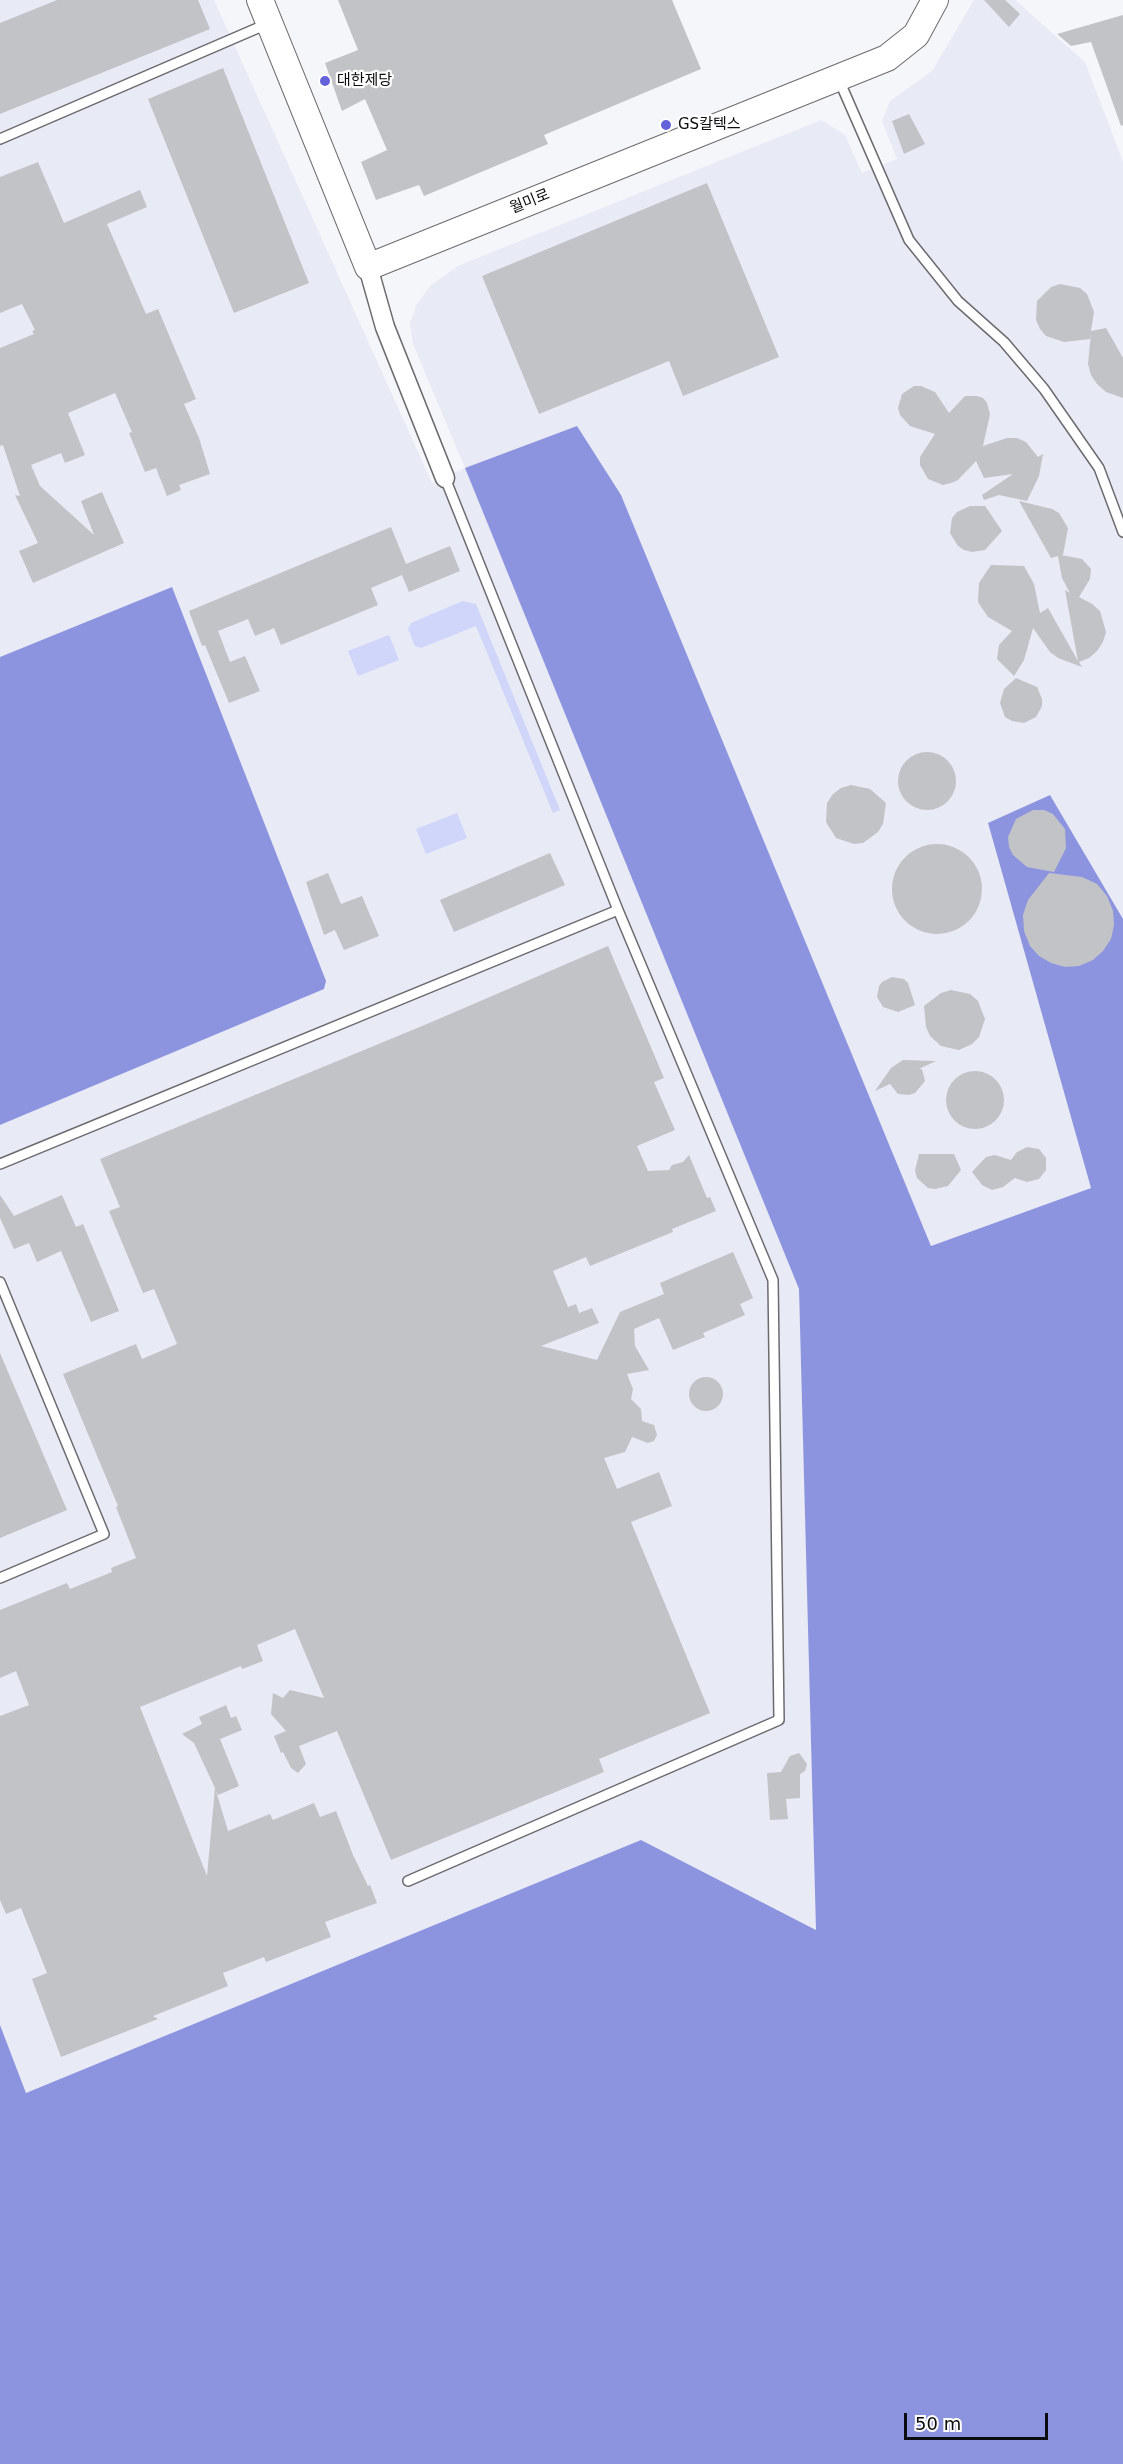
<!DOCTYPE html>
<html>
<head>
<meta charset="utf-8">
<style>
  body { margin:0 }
  #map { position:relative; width:1123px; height:2464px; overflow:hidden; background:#f5f6fa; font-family:"DejaVu Sans",sans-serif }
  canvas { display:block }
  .scale { position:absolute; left:904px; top:2413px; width:144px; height:27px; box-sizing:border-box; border:3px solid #0b0c0d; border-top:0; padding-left:8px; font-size:18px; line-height:21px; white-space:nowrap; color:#0b0c0d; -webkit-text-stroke:4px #fff; paint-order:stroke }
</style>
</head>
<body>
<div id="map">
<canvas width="1123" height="2464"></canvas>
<div class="scale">50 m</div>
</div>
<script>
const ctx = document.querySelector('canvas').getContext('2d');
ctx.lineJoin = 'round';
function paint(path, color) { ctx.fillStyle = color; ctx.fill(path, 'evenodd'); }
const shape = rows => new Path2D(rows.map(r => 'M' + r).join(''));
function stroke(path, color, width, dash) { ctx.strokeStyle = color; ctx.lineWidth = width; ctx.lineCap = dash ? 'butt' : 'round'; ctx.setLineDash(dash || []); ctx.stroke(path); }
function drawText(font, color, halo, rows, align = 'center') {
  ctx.font = font + ' "DejaVu Sans","Noto Sans KR",sans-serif'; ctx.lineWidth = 4.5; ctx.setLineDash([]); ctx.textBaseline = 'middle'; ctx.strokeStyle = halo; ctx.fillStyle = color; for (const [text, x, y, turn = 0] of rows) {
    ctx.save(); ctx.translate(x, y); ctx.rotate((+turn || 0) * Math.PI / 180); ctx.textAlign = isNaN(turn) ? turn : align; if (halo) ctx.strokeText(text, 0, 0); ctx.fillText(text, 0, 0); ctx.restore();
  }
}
const built = shape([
  [0,0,214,0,432,483,465,468,413,344,410,323,417,304,431,285,458,266,821,120,845,135,862,173,897,159,882,121,890,101,932,71,974,0,1015,0,1085,62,1123,162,1123,919,1050,795,988,824,1091,1188,931,1246,621,495,465,468,799,1289,817,1930,641,1840,26,2093,0,2025,0,1125,323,989,172,587,0,657]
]);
const green = shape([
  [463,601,476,604,560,810,553,813,476,626,421,648,415,646,408,629,411,623],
  [389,635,399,660,358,676,348,651],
  [457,813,467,838,426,854,416,829]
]);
const water = shape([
  [577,426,621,495,931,1246,1091,1188,988,823,1050,795,1123,919,1123,2464,0,2464,0,2025,26,2093,641,1840,816,1930,799,1289,465,468],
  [172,587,326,981,324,989,0,1125,0,657]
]);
const building = shape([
  [57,0,198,0,210,29,0,114,0,23],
  [338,0,672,0,701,69,544,135,548,144,424,196,419,185,376,200,361,162,387,150,365,99,342,111,325,63,358,50],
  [984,0,1005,0,1020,14,1009,27],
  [1123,15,1123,125,1121,126,1091,42,1071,46,1057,34],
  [223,68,309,283,234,313,148,99],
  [909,114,925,144,904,154,892,121],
  [38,162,64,223,140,190,147,207,107,224,146,314,158,309,196,399,184,404,199,438,210,474,179,485,181,490,167,496,156,468,145,472,129,433,132,432,115,393,68,413,85,455,65,463,61,453,31,465,40,486,94,535,81,501,102,492,124,543,33,583,19,551,38,543,15,495,20,496,3,445,0,446,0,348,34,334,32,331,35,330,22,304,0,313,0,177],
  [707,183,779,357,683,396,669,361,539,414,482,276],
  [1060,284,1080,288,1087,294,1094,312,1091,331,1106,328,1123,358,1123,398,1106,392,1097,384,1091,375,1088,364,1091,333,1090,339,1064,342,1046,336,1040,329,1036,320,1037,301,1051,287],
  [914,386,921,386,935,392,949,413,965,396,977,396,983,398,987,403,990,414,983,446,1007,438,1017,438,1026,442,1038,457,1043,454,1039,476,1027,501,999,495,984,500,982,495,1013,474,984,478,976,461,958,480,951,483,943,485,928,479,920,465,920,457,935,434,910,426,900,415,898,408,902,394],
  [1019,501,1052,509,1059,513,1068,528,1063,555,1061,555,1082,559,1091,569,1090,579,1079,597,1092,604,1100,611,1106,632,1103,642,1097,651,1089,658,1079,662,1082,667,1058,658,1050,652,1033,628,1024,660,1014,676,997,659,999,645,1012,631,988,617,978,602,979,583,991,565,1024,566,1034,584,1040,613,1048,608,1078,661,1065,590,1070,593,1062,578,1058,556,1051,558],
  [970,506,985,506,1002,531,985,550,972,552,964,550,958,546,950,533,952,518,957,512],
  [391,527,406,564,450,546,460,571,409,592,402,575,371,588,378,605,281,645,274,628,255,636,248,619,218,631,230,662,245,656,260,691,229,703,205,645,202,646,189,611],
  [1016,678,1037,687,1042,699,1042,706,1036,717,1024,723,1012,721,1005,717,1000,703,1004,689],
  '898 781a29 29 0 1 1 58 0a29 29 0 1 1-58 0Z',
  [851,785,870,789,886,803,883,824,878,832,863,843,854,844,836,838,826,822,827,803,833,794,841,788],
  [1033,810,1044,810,1053,814,1065,829,1066,848,1054,872,1027,867,1013,855,1009,847,1008,837,1016,819],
  '892 889a45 45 0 1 1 90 0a45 45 0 1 1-90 0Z',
  [550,853,565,885,454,932,440,900],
  [328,873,341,904,362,896,379,936,344,950,335,930,324,935,306,882],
  [1049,873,1082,877,1097,884,1107,896,1113,911,1114,925,1111,939,1103,951,1093,960,1079,966,1065,967,1051,963,1039,956,1030,946,1024,931,1023,915,1028,900],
  [608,946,664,1078,654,1082,675,1130,637,1146,648,1171,669,1170,672,1165,683,1162,689,1155,707,1198,710,1197,716,1211,672,1229,673,1232,590,1266,586,1257,553,1271,568,1307,576,1304,579,1313,592,1308,599,1323,541,1346,597,1360,620,1312,664,1294,660,1283,733,1252,753,1298,740,1304,745,1315,703,1333,705,1337,673,1350,659,1318,634,1329,635,1346,649,1370,627,1374,633,1389,631,1399,641,1409,642,1421,654,1425,657,1435,654,1441,648,1443,632,1437,625,1452,604,1458,617,1489,659,1472,672,1506,631,1522,710,1713,599,1759,604,1772,391,1860,337,1731,299,1746,306,1764,298,1773,291,1768,283,1752,281,1753,274,1736,286,1731,271,1714,273,1693,283,1698,290,1690,324,1698,295,1629,257,1645,263,1661,242,1669,241,1666,140,1707,207,1876,215,1788,194,1743,182,1734,202,1724,199,1717,226,1705,231,1718,236,1716,242,1730,220,1739,239,1786,218,1795,216,1791,228,1831,270,1814,273,1820,314,1803,320,1817,336,1811,353,1855,368,1886,370,1885,377,1903,325,1922,331,1937,266,1962,264,1957,223,1973,228,1986,153,2016,158,2019,61,2057,32,1979,47,1973,21,1908,6,1914,0,1900,0,1716,29,1705,16,1671,0,1678,0,1610,67,1583,70,1589,112,1572,111,1568,136,1558,116,1507,118,1506,63,1374,136,1344,142,1359,177,1344,154,1289,143,1293,109,1211,120,1207,100,1159,427,1024],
  [892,977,904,979,908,983,915,1005,898,1012,883,1007,877,997,879,986,882,982],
  [951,990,970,994,978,1001,985,1019,979,1037,972,1044,959,1050,941,1046,930,1036,926,1027,924,1006,941,993],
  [903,1060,936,1061,919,1069,922,1069,925,1081,915,1093,909,1095,898,1094,890,1084,875,1091,891,1068],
  '946 1100a29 29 0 1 1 58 0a29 29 0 1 1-58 0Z',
  [1027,1147,1039,1149,1046,1158,1046,1170,1039,1179,1027,1182,1015,1178,1003,1187,992,1190,982,1185,972,1172,986,1157,995,1155,1011,1160,1017,1152],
  [919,1154,954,1154,961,1170,948,1186,935,1189,928,1188,917,1178,915,1171],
  [0,1195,14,1216,62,1195,76,1227,83,1224,119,1311,91,1322,61,1251,37,1262,29,1243,14,1249,0,1218],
  [0,1353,67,1510,0,1538],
  '689 1394a17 17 0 1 1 34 0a17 17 0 1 1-34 0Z',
  [799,1753,807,1764,805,1771,800,1774,800,1798,786,1799,788,1819,770,1820,767,1773,781,1772,790,1756]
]);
const lane = shape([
  [839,80,909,240,958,301,1004,342,1044,389,1099,468,1123,532],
  [0,139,267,24],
  [0,1164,618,910],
  [0,1282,104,1534,0,1578],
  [408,1881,779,1720,773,1280,618,910,445,478]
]);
const street = shape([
  [368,267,385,327,445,478]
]);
const secondary = shape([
  [260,0,368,267,887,58,916,35,935,0]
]);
const markers = [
  [325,81,6,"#6362db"],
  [666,125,6,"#6362db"]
];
const poiNames = [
  ["대한제당",337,81],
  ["GS칼텍스",678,125]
];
const streetNames = [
  ["월미로",530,202,-22]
];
paint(built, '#e8eaf5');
paint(green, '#d0d5fa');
paint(water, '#8d94df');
paint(building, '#c2c3c7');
stroke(lane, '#6b6b6f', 12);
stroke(street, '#6b6b6f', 21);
stroke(secondary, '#6b6b6f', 28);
stroke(lane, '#fff', 9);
stroke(street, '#fff', 18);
stroke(secondary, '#fff', 26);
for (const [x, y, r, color] of markers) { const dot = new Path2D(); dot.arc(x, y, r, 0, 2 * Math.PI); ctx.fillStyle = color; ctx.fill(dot); stroke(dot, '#fff', 2); }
drawText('15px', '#0b0c0d', '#fff', poiNames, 'left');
drawText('15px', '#0b0c0d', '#fff', streetNames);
</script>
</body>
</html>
